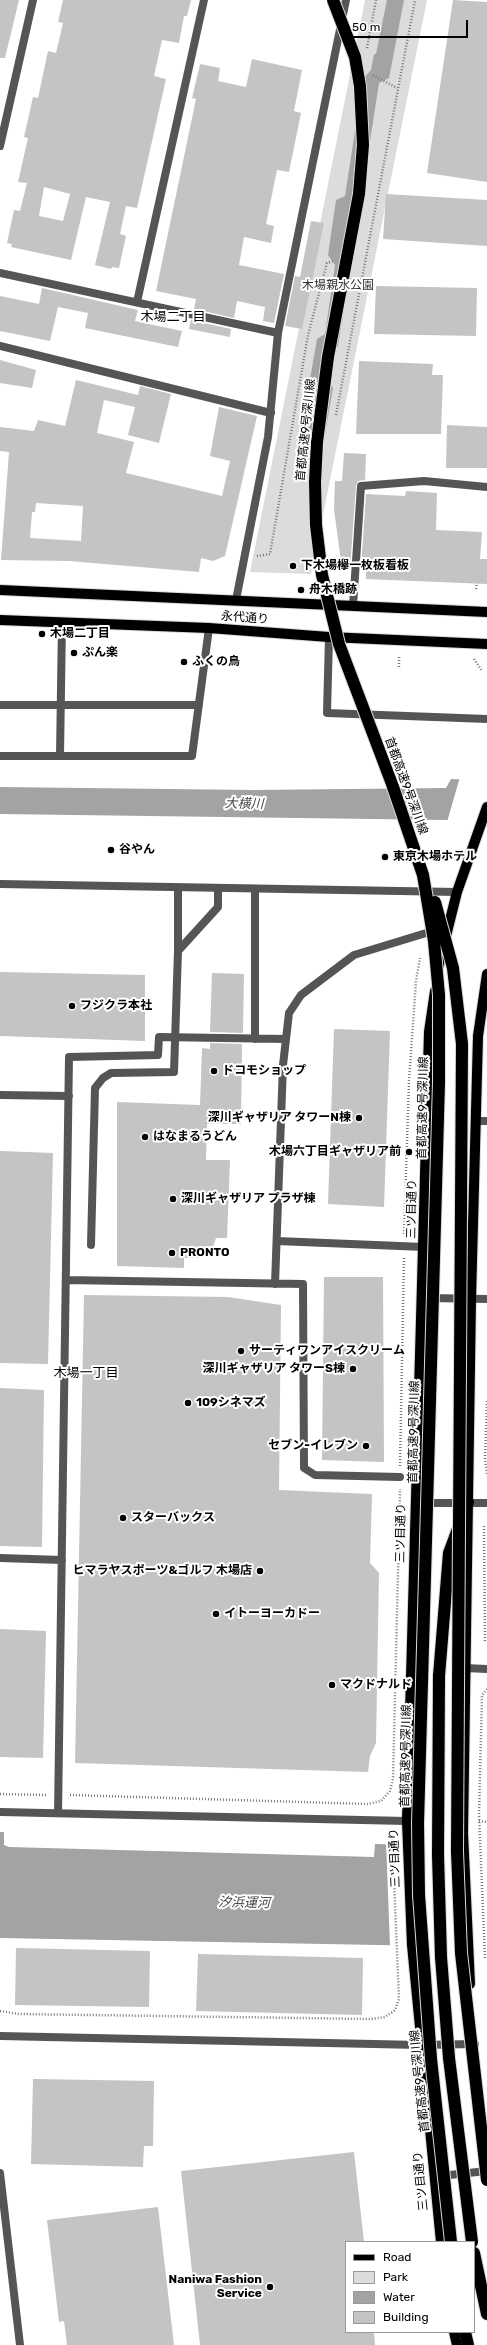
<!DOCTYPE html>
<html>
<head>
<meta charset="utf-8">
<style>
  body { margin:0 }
  #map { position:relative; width:487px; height:2345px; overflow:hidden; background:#fff; font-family:Rubik,sans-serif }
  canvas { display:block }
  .legend { position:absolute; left:345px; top:2241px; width:130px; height:92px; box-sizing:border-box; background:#fff; border:1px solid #999; margin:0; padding:5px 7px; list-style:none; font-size:12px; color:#000 }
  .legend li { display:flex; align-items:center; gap:8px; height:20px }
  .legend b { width:20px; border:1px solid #999 }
  .scale { position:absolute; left:345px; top:20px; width:123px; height:18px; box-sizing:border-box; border:2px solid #000; border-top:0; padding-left:5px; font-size:12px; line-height:14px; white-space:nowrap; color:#000; -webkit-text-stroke:3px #fff; paint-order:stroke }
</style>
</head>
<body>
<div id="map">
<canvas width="487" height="2345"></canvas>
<ul class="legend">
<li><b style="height:5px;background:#000"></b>Road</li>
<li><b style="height:11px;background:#dcdcdc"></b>Park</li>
<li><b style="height:11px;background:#a3a3a3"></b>Water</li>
<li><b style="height:11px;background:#c4c4c4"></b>Building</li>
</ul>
<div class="scale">50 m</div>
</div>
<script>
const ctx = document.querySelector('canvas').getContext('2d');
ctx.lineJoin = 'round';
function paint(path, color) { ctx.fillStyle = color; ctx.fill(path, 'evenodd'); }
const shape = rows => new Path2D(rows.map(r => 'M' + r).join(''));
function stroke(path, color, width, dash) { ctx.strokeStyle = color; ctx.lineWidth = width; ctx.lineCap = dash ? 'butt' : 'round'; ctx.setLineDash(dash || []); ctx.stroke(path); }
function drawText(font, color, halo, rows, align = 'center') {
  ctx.font = font + ' Rubik,"Noto Sans JP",sans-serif'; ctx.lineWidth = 4; ctx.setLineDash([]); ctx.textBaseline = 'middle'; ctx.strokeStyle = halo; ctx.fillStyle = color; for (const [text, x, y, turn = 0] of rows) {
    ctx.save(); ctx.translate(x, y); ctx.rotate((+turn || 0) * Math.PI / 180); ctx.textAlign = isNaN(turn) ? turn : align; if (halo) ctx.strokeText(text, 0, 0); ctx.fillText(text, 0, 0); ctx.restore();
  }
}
const green = shape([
  [365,0,427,0,311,574,250,572]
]);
const water = shape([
  [387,0,404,0,389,78,379,83,338,347,330,350,326,380,333,388,325,434,304,430,307,413,313,412,316,393,309,385,317,339,325,334,335,265,328,255,336,200,345,196,363,79,371,70,374,54,376,54],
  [451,779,487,780,448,820,0,814,0,787,253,790,446,788],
  [0,1832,4,1832,4,1845,9,1847,374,1857,375,1844,487,1847,487,1947,0,1938]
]);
const pier = shape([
  [460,777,487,778,487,824,447,822],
  [386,1842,487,1845,487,1949,390,1946]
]);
const building = shape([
  [0,0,19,0,5,58,0,58],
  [63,0,191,0,187,16,184,16,179,43,162,40,154,76,166,79,137,208,126,206,120,234,126,236,119,268,112,267,111,269,95,265,110,202,86,197,71,260,11,247,12,244,7,243,14,210,20,211,27,183,18,182,28,138,24,137,27,124,33,97,38,98,48,51,56,53,63,23,58,22],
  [44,187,70,194,63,221,39,216],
  [453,0,487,2,487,182,427,173],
  [252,59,302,70,294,111,301,113,289,172,277,170,266,224,274,226,271,243,244,237,239,265,284,274,274,323,263,321,265,307,237,301,234,318,194,309,196,299,156,291,196,99,192,98,200,64,220,68,218,81,246,87],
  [386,194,487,200,487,246,383,239],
  [311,221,324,223,302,329,285,326,295,276,300,277],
  [376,286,477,288,476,336,374,334],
  [42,288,138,310,135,321,182,331,178,347,85,328,88,313,58,307,50,341,0,331,0,296,39,304],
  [191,320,231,329,230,337,189,329],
  [0,360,36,370,32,388,0,383],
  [359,361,433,364,432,375,443,375,441,434,356,434],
  [76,380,138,395,140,386,171,394,159,443,128,435,135,407,104,400,97,433,134,442,126,473,222,496,230,461,210,456,219,407,257,416,225,556,213,561,201,558,199,572,69,561,1,560,9,452,0,451,0,427,34,431,38,420,65,426],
  [36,503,83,506,81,541,30,538,32,512,35,512],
  [447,425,487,427,487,468,446,468],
  [344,453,366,454,365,480,358,481,356,486,350,568,342,568,334,510,335,481,342,481],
  [406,491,437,493,436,530,482,532,480,559,487,559,487,584,366,579,366,568,361,568,366,494,405,496],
  [0,972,145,975,145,1041,0,1036],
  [212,973,244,974,243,1033,210,1032],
  [334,1029,390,1031,384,1207,328,1204],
  [210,1043,242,1044,241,1124,207,1124,206,1160,230,1160,227,1238,216,1238,213,1247,206,1254,197,1258,184,1258,184,1268,117,1266,117,1102,200,1105,202,1048,210,1049],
  [0,1151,53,1153,48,1364,0,1363],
  [324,1277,383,1277,384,1462,322,1460],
  [84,1295,228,1297,281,1305,279,1490,372,1494,370,1563,379,1573,376,1743,370,1756,368,1772,75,1763],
  [0,1388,44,1390,42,1547,0,1546],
  [0,1629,46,1631,43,1758,0,1757],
  [16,1948,150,1951,149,2007,15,2005],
  [198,1954,363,1958,362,2015,196,2011],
  [33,2079,154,2081,153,2146,144,2146,143,2167,31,2164],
  [354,2152,364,2242,346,2242,346,2332,374,2332,375,2345,200,2345,181,2171],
  [158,2207,174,2345,67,2345,64,2321,59,2322,47,2220]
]);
const path = shape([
  [367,48,376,0],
  [373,75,397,88],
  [336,415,415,0],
  [257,556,270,554,308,335,327,263,333,261],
  [476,589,477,583],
  [474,659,482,671],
  [399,667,399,655],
  [404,1234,409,1081,416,981,420,958],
  [487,1401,485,1459,487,1475],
  [400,1466,404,1257],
  [484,1526,485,1643],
  [0,1794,47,1795],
  [70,1795,368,1804,381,1801,390,1791,393,1779,400,1489],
  [479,1821,487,1822],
  [485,1958,479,1816,482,1695,487,1689],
  [0,2011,19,2014,371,2019,385,2017,395,2010,399,1999,392,1832]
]);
const service = shape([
  [329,637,327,713,487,719],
  [0,705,199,705],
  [0,756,192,756,209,628],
  [60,756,62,622],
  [178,888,178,951,218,907,218,889],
  [91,1245,95,1088,103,1078,111,1073,174,1072,178,951]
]);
const pedestrian = shape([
  [255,1039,255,890],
  [0,1095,69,1096],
  [277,1241,424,1247],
  [66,1280,303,1284,304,1468,315,1475,400,1477],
  [275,1284,283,1065,289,1013,301,995,354,955,436,930],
  [0,1558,62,1560],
  [58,1813,69,1057,158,1055,159,1037,286,1039]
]);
const minor = shape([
  [0,146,33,0],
  [0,273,278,333],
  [137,302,204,0],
  [0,346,271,413],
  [353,606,361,486,424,481,487,487],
  [475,1121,487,1121]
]);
const tertiary = shape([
  [236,600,268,437,278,333,346,0],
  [0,884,457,892],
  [428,1298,487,1299],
  [423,1503,487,1503],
  [465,1668,487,1669],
  [0,1812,407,1821],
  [0,2036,420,2045,475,2044],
  [0,2173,20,2345],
  [440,2176,487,2171]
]);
const primary = shape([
  [0,590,487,612],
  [0,620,209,628,329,637,487,644],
  [438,968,457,892,487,807],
  [435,991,429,1032,407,1821,412,1945,441,2242],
  [470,1984,463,1833,471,1299,478,1036,487,974],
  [454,2332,457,2345]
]);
const motorway = shape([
  [439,1676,449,1553,468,1502],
  [474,2253,487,2314],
  [465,2332,468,2345]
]);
const motorwayBridge = shape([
  [333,0,355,57,360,86,363,145,359,194,328,357,317,442,315,482,316,525,322,575,339,644,392,784,423,875,434,941,439,995,439,1082,418,1823,419,1895,431,2059,451,2242],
  [435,902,453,968,462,1044,457,1851,461,1953,487,2180],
  [439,1676,438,1855,441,1957,449,2058,472,2242]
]);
const markers = [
  [293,566,4,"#000"],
  [301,590,4,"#000"],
  [42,634,4,"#000"],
  [74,653,4,"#000"],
  [184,662,4,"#000"],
  [111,850,4,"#000"],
  [385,857,4,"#000"],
  [72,1006,4,"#000"],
  [214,1071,4,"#000"],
  [359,1118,4,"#000"],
  [145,1137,4,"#000"],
  [409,1152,4,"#000"],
  [173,1199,4,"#000"],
  [172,1253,4,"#000"],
  [241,1351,4,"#000"],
  [353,1369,4,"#000"],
  [188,1403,4,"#000"],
  [366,1446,4,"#000"],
  [123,1518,4,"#000"],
  [260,1571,4,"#000"],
  [216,1614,4,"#000"],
  [332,1685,4,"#000"],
  [270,2287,4,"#000"]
];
const parkNames = [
  ["木場親水公園",338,286]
];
const streetNames = [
  ["首都高速9号深川線",306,430,-84],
  ["永代通り",245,618,4],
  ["首都高速9号深川線",406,786,70],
  ["首都高速9号深川線",423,1108,-89],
  ["三ツ目通り",412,1209,-89],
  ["首都高速9号深川線",414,1432,-89],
  ["三ツ目通り",401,1533,-89],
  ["首都高速9号深川線",406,1756,-89],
  ["三ツ目通り",395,1858,-92],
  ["首都高速9号深川線",420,2081,-96],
  ["三ツ目通り",421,2181,-96]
];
const poiNames = [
  ["下木場欅一枚板看板",301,566],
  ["舟木橋跡",309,590],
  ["木場二丁目",50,634],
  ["ぷん楽",82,653],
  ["ふくの鳥",192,662],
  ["谷やん",119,850],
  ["東京木場ホテル",393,857],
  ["フジクラ本社",80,1006],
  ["ドコモショップ",222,1071],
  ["深川ギャザリア タワーN棟",351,1118,"right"],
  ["はなまるうどん",153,1137],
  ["木場六丁目ギャザリア前",401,1152,"right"],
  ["深川ギャザリア プラザ棟",181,1199],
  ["PRONTO",180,1253],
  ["サーティワンアイスクリーム",249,1351],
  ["深川ギャザリア タワーS棟",345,1369,"right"],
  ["109シネマズ",196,1403],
  ["セブン-イレブン",358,1446,"right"],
  ["スターバックス",131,1518],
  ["ヒマラヤスポーツ&ゴルフ 木場店",252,1571,"right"],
  ["イトーヨーカドー",224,1614],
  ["マクドナルド",340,1685],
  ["Naniwa Fashion",262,2280,"right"],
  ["Service",262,2294,"right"]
];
const neighbourhoodNames = [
  ["木場二丁目",173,317],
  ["木場一丁目",86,1373]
];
const waterNames = [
  ["大横川",244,804,1],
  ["汐浜運河",244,1903,1]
];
paint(green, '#dcdcdc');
paint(water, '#a3a3a3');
paint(pier, '#fff');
paint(building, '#c4c4c4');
stroke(primary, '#dbdbdb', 12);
stroke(motorway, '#dbdbdb', 14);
stroke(path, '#777', 2.5, [1, 2]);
stroke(service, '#555', 8);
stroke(pedestrian, '#555', 8);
stroke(minor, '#555', 8);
stroke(tertiary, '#555', 8);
stroke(primary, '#000', 10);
stroke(motorway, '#000', 12);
stroke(motorwayBridge, '#dbdbdb', 14, []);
stroke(motorwayBridge, '#000', 12);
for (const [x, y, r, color] of markers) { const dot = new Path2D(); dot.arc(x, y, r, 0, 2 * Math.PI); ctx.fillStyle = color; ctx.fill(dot); stroke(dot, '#fff', 1.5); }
drawText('12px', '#333', '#fff', parkNames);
drawText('12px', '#000', '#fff', streetNames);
drawText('bold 12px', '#000', '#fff', poiNames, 'left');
drawText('13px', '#000', '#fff', neighbourhoodNames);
drawText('italic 13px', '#444', '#fff', waterNames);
</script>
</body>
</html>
